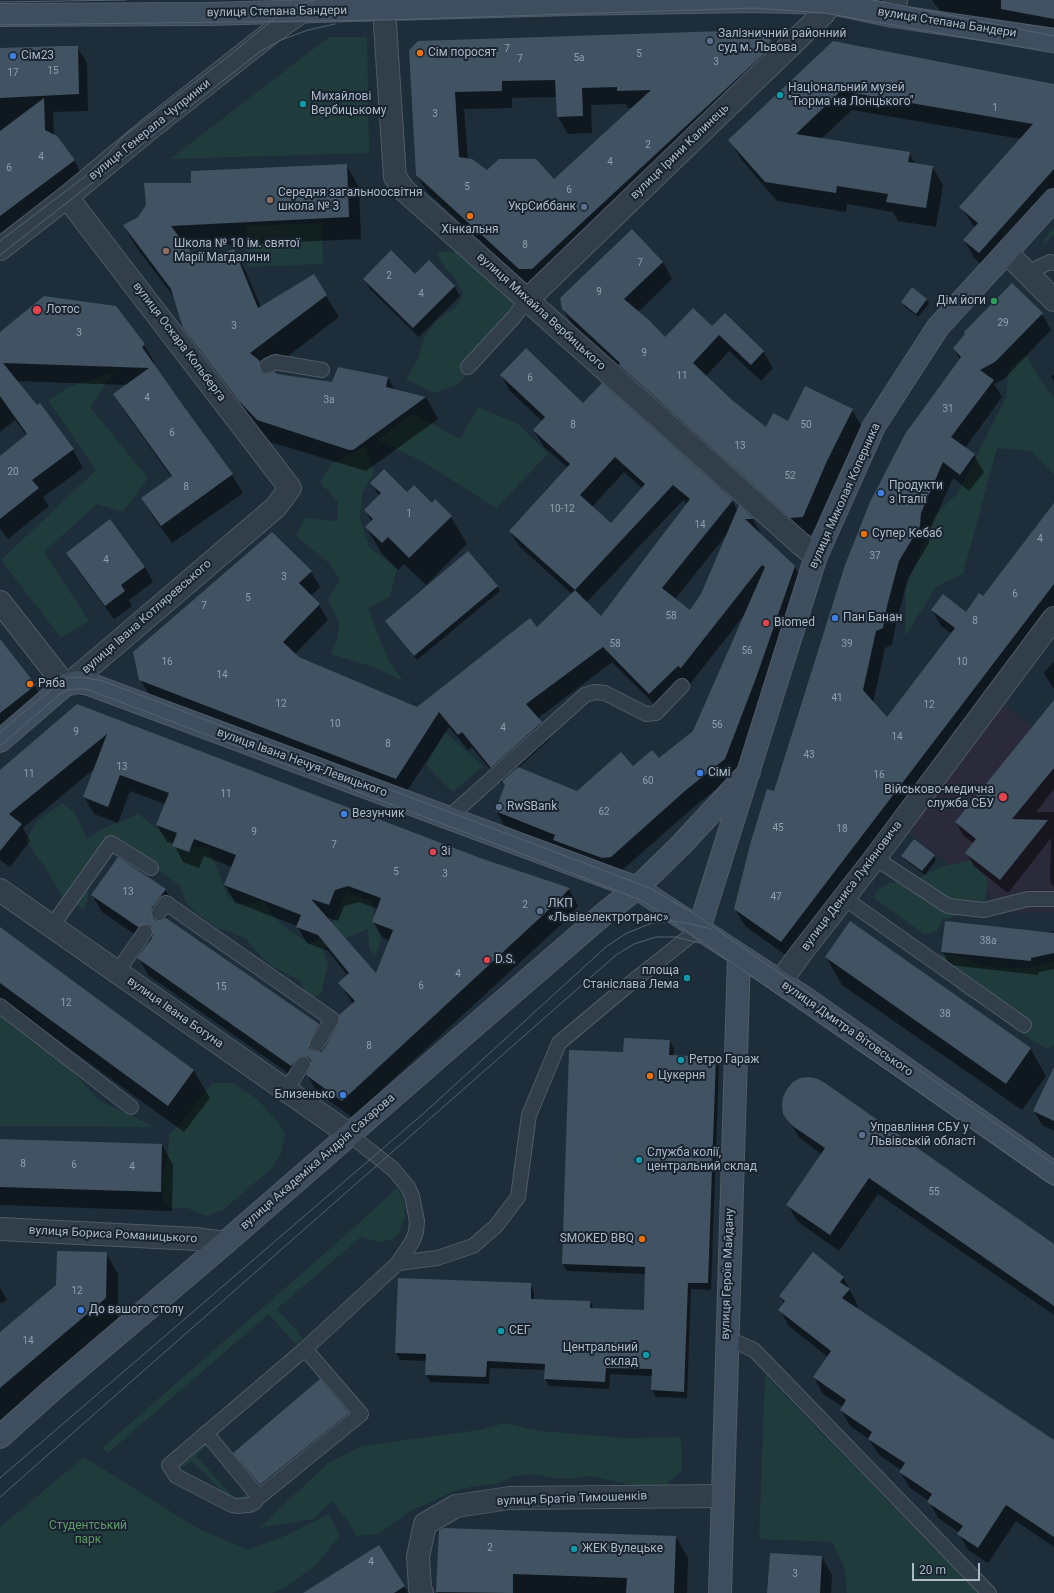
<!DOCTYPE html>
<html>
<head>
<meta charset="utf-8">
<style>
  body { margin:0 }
  #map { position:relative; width:1054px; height:1593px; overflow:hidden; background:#1e2d3a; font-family:Roboto,sans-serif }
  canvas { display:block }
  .scale { position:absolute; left:912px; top:1563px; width:68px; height:18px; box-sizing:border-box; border:2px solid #acb9c7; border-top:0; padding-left:5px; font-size:12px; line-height:14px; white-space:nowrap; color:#acb9c7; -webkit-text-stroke:3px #18232f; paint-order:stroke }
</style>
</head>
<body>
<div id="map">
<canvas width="1054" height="1593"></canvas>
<div class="scale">20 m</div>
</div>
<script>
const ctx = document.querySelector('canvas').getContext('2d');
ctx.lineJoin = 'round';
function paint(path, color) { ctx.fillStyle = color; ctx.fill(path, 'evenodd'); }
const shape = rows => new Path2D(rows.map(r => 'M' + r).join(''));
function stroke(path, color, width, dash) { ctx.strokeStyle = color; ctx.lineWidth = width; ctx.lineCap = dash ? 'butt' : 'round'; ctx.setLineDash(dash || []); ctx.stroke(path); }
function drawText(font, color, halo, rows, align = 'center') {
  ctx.font = font + ' Roboto,sans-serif'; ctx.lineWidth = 4; ctx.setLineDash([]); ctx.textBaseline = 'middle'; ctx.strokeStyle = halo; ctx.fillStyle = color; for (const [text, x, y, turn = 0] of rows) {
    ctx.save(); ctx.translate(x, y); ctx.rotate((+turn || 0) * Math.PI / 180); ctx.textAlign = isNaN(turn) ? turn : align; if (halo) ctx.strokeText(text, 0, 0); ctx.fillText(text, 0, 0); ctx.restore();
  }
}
const medical = shape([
  [1000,702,1054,743,1054,912,1012,913,904,829]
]);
const green = shape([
  [329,37,367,37,369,153,170,159],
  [322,223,323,264,247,267,245,226],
  [1054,227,1054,234,1044,244,1044,239],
  [450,251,460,254,512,300,516,316,487,355,457,385,433,393,406,379,417,361,425,336,437,320,456,307,464,293,455,279,440,261,438,252],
  [1026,355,1041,381,1054,397,1054,474,1031,451,997,448,963,574,937,586,905,636,906,588,934,516,958,493,1006,397,1009,368],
  [114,372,90,407,148,478,123,512,97,504,44,552,89,621,61,638,1,560,96,470,48,400,69,387],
  [478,407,518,424,548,454,496,508,422,461,377,440,413,414,460,439],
  [365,446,374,472,362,494,360,518,369,547,397,568,390,597,368,608,387,658,403,681,376,668,331,654,337,639,339,622,327,599,340,581,330,564,296,536,305,518,337,521,338,502,320,482,331,464],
  [445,732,483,766,453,792,426,765],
  [62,803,74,812,87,839,102,829,139,814,177,845,209,848,228,897,239,905,263,900,275,918,290,931,311,944,328,931,347,892,371,901,381,941,375,957,369,949,368,929,348,937,323,950,328,964,321,994,310,999,299,980,268,964,245,938,218,928,196,913,185,901,180,886,142,858,111,847,87,884,88,900,83,909,62,896,47,870,26,841,36,822],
  [970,860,988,880,985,901,972,915,959,915,942,920,937,931,925,935,873,897,879,889,889,883,917,879,941,867],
  [943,954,960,956,982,966,1009,968,1029,968,1051,961,1054,963,1054,1045,1048,1049,1036,1043,1015,1029,984,1005,964,995,945,978,934,966,937,955],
  [0,1007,32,1028,100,1101,155,1127,0,1126],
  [212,1083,233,1083,257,1099,279,1123,285,1134,281,1154,271,1169,223,1210,206,1216,187,1208,170,1208,162,1197,163,1172,168,1155,169,1134,184,1119],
  [397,1188,402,1196,405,1207,405,1217,398,1235,390,1240,379,1242,361,1237,277,1309,304,1339,296,1345,269,1314,108,1453,102,1448,340,1240],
  [765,1375,935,1549,977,1583,997,1593,847,1593,845,1569,832,1542,759,1539],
  [505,1423,540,1431,623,1438,681,1437,682,1470,666,1485,647,1486,628,1484,590,1476,571,1479,552,1478,533,1474,514,1476,496,1484,476,1486,457,1490,409,1512,378,1534,357,1536,347,1520,332,1501,313,1519,259,1528,328,1463,362,1446,479,1430],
  [206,1443,208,1445,196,1456,237,1501,251,1490,256,1497,251,1502,246,1504,234,1503,191,1461,182,1468,180,1466],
  [84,1457,197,1528,248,1550,287,1535,329,1514,340,1536,315,1566,284,1588,272,1593,0,1593,0,1527]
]);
const shadow = shape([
  [932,0,1054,0,1054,35,940,11],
  [769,38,779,56,530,286,427,192,417,175,410,51],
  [557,97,558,117,568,134,592,133,591,105,626,104,628,108,633,108,554,181,487,171,468,160,464,109,512,108,512,98],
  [834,42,1054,85,1054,200,990,272,975,259,964,240,975,228,961,207,1021,139,852,110,821,139,909,153,915,164,932,166,943,185,936,227,898,221,893,212,847,204,846,212,777,201,741,159,730,140],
  [77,47,87,63,88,111,53,112,54,136,74,160,83,177,0,239,0,49],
  [346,165,359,187,361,239,185,247,198,263,234,250,246,272,261,307,314,276,339,317,266,373,267,375,277,375,332,383,388,378,395,390,426,397,438,419,366,471,270,442,253,423,197,350,184,327,174,297,136,247,124,225,192,184],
  [429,261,455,287,460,296,419,337,370,289,364,279,415,275],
  [663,262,672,279,638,312,665,339,712,328,763,351,773,368,761,381,729,351,706,376,731,400,767,429,788,422,852,410,862,427,837,478,812,534,801,535,573,326,563,309],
  [926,299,929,304,918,317,905,307,902,302],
  [1042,314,1051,330,1004,379,994,384,1002,397,965,448,974,455,984,472,969,491,953,478,930,530,929,543,908,578,896,623,892,645,885,648,873,703,887,718,952,634,941,626,932,610,966,613,983,597,1054,514,1054,613,790,958,745,926,735,909,775,792,960,360,954,348],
  [0,333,144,345,155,363,153,364,180,403,232,475,243,493,172,543,153,517,142,498,172,478,125,412,114,394,127,385,16,381,36,407,40,404,73,450,83,468,43,497,49,506,8,539,0,528,0,457,27,436,15,420,0,432],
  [1054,374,1054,381,1051,377],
  [501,375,583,405,732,500,737,510,739,507,753,519,761,534,760,534,794,566,804,582,765,694,734,775,695,806,620,872,505,827,496,811,506,785,503,781,501,783,472,747,468,750,449,727,405,794,150,696,140,679,311,572,320,587,311,596,319,605,328,620,295,654,299,657,417,708,537,628,572,594,519,546,510,531,568,468,543,446,534,430,542,421,510,391],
  [624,472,643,489,611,524,592,507],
  [683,500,687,504,601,617,586,603],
  [727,534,702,594,690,611,675,599],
  [745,614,694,731,658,760,633,768,577,792,518,768,550,739,537,719,612,662,659,709,687,681,690,684],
  [372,483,407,494,432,505,451,517,467,544,426,585,404,564,398,570,382,554,366,527,372,522,365,510,379,496],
  [67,554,145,567,153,582,129,600,132,606,114,619,76,568],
  [497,586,500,591,417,660,386,621],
  [0,641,35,686,44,701,0,736],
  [1054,661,1054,689,1044,673],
  [1054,701,1054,789,1036,812,1054,812,1054,888,1050,881,1051,838,1008,893,974,866,967,853,974,844,963,835,956,822],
  [77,706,482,860,569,889,578,906,566,920,352,1117,317,1092,307,1075,301,1082,148,975,139,958,149,944,102,912,92,895,165,889,175,906,166,919,318,1025,329,1043,353,1004,340,984,348,976,328,951,307,943,297,926,235,902,225,885,232,867,204,856,199,868,183,862,174,844,167,842,157,825,165,804,130,791,118,823,94,814,84,797,95,768,23,828,30,841,10,867,0,860,0,771],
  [359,902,378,909,373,922,383,938,390,941,377,975,326,917,338,921,344,906],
  [902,856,934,856,936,860,925,875,905,860],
  [2,930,194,1071,210,1098,184,1132,0,998,0,933],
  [1054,931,1054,969,1039,972,1038,975,950,965,942,951],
  [826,957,1030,1048,1046,1076,1022,1110,842,985],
  [670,1041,674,1048,673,1056,715,1058,719,1065,711,1290,691,1289,687,1398,656,1397,652,1390,652,1376,610,1374,609,1389,549,1386,545,1379,546,1370,490,1368,489,1384,430,1382,426,1375,426,1361,400,1360,396,1353,530,1284,534,1291,534,1300,590,1302,594,1309,645,1311,646,1274,567,1271,563,1264,624,1053],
  [1054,1069,1054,1131,1042,1125,1034,1111],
  [784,1113,1054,1245,1054,1315,878,1194,839,1251,797,1221,788,1205,822,1155,799,1137],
  [0,1140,162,1145,173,1165,172,1211,0,1205],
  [106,1253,118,1274,118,1319,0,1420,0,1333],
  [843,1277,858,1306,856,1309,1054,1441,1054,1547,1016,1521,988,1563,968,1550,959,1534,960,1533,938,1518,929,1501,910,1488,900,1472,901,1470,879,1455,869,1439,850,1426,841,1410,843,1407,823,1394,814,1377,828,1357,789,1326,780,1310,784,1304,780,1296],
  [0,1288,7,1300,0,1303],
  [348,1414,354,1423,266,1494,240,1462,235,1453],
  [440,1531,676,1537,688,1558,687,1593,438,1593],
  [379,1546,408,1593,305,1593],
  [822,1557,832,1575,831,1593,768,1593]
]);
const building = shape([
  [1001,0,1054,0,1054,19,1001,9],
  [755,30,764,31,767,33,771,41,769,49,532,269,519,269,416,175,409,50,418,41],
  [555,80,557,117,583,116,582,88,617,87,617,91,651,90,554,179,536,159,499,159,487,170,472,159,459,157,455,92,502,91,502,81],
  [833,41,1054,84,1054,169,979,253,963,240,978,223,959,207,1033,124,841,91,796,134,910,152,908,162,933,166,926,208,886,202,888,194,837,186,836,193,765,182,728,140],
  [60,46,78,46,79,94,0,98,0,48],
  [44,98,45,130,57,136,75,160,0,216,0,131],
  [347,164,349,217,171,226,198,262,234,249,258,308,314,274,327,295,250,353,260,361,259,366,262,373,267,374,275,372,277,374,332,382,338,367,388,377,386,387,426,397,353,450,349,450,257,420,239,401,183,328,171,289,123,225,138,217,146,205,144,183,191,183,191,171],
  [632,229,663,262,624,299,649,320,665,337,693,308,712,326,725,313,764,351,751,365,719,335,693,363,732,400,766,427,773,413,788,421,805,386,853,409,827,461,803,517,790,518,619,365,620,363,562,309,560,298],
  [391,250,415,274,429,260,455,286,413,328,363,279],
  [1012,283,1043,313,995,362,980,370,994,380,951,437,975,454,960,475,943,462,921,513,920,526,899,561,887,606,883,628,876,631,863,690,887,717,955,628,931,610,943,594,966,612,979,593,983,596,1054,503,1054,584,781,942,734,909,751,841,767,789,774,791,845,565,870,502,905,434,961,357,953,348,965,334,964,332],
  [912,287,927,299,916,314,901,302],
  [44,296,116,306,145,344,142,347,175,394,174,393,233,474,161,526,141,498,172,476,113,394,149,368,3,363,37,405,40,403,74,449,32,480,39,488,0,519,0,456,27,434,0,396,0,332],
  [526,348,583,403,602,383,733,500,662,588,690,610,701,594,739,505,754,519,745,519,795,566,756,678,725,759,686,790,611,857,602,858,553,840,555,835,495,811,505,785,502,781,518,767,577,791,621,752,633,766,652,750,659,758,693,731,765,567,762,565,681,668,678,666,649,694,603,647,526,704,542,722,491,768,462,732,458,735,439,712,396,779,139,680,133,652,272,532,312,571,299,583,320,604,283,642,299,657,417,707,530,618,537,627,575,590,509,531,570,464,533,430,545,417,500,375],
  [615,457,645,484,611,523,580,495],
  [673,485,690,499,601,616,575,590],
  [384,469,407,492,414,485,432,503,435,499,452,516,409,558,388,537,382,543,365,527,373,519,364,510,381,493,370,483],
  [110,519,145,567,121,585,125,591,105,606,66,553],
  [468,551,498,586,414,656,385,621],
  [0,639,36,685,0,713],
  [1054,700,1054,768,1012,819,1048,820,1000,880,965,853,976,839,955,822],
  [77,704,483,859,570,888,556,903,342,1101,306,1075,311,1065,311,1060,308,1057,303,1056,299,1057,291,1066,137,958,152,938,153,932,152,928,150,925,145,924,138,927,91,895,118,857,166,889,152,908,151,913,154,920,159,921,166,918,319,1024,309,1043,309,1048,313,1051,321,1052,324,1049,339,1023,340,1019,339,1015,355,1001,338,983,349,973,318,935,296,927,301,915,224,885,236,855,194,839,189,852,172,846,177,833,156,825,169,793,120,775,108,807,83,797,107,734,9,814,22,824,0,851,0,770],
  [348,886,381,898,372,922,393,930,376,973,311,899,329,905,335,890],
  [914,839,935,855,922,871,901,856],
  [850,921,1031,1048,1006,1084,825,957],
  [945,921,1054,933,1054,953,1031,958,1031,961,941,952],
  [0,927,194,1070,168,1106,0,983],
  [624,1038,670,1040,669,1055,716,1057,708,1283,688,1283,684,1392,651,1390,652,1369,606,1368,605,1382,544,1379,545,1364,487,1361,486,1377,425,1375,426,1354,395,1353,398,1278,531,1283,531,1299,590,1301,590,1308,644,1310,645,1267,562,1264,569,1050,623,1052],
  [1054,1067,1054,1121,1033,1111],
  [809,1077,818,1079,825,1083,1054,1244,1054,1306,869,1178,830,1235,786,1205,825,1148,794,1127,788,1121,783,1114,782,1105,783,1097,787,1089,793,1082,800,1078],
  [0,1139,162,1144,161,1192,0,1187],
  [57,1251,107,1252,106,1298,0,1388,0,1332,56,1285],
  [813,1252,844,1277,840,1282,850,1289,842,1298,1054,1440,1054,1537,1006,1505,978,1548,957,1534,963,1526,927,1502,932,1494,899,1472,905,1463,868,1439,872,1432,840,1410,846,1400,813,1377,831,1351,778,1310,785,1301,779,1296],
  [320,1379,349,1413,260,1485,233,1453],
  [444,1528,676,1536,674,1593,626,1593,627,1578,513,1574,513,1593,436,1592,439,1530],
  [379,1545,405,1586,394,1593,303,1593],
  [770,1553,822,1556,820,1593,767,1593]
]);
const service = shape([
  [1027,273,1050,262,1054,263],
  [267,366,275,362,322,370],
  [468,367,514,317,527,300],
  [448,818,585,695,595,692,605,693,646,714,656,713,682,686],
  [875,858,948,906,984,910,1028,899,1054,899],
  [844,898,1024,1025],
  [159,913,166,903,332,1019,317,1044],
  [52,926,111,843,151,868],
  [117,972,145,932],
  [0,1006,131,1107],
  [286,1091,303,1064],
  [350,1135,393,1169,408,1187,412,1196,417,1221,416,1232,412,1242,398,1263],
  [727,1338,754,1350,989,1593],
  [206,1433,259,1497,361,1414,305,1349],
  [259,1497,254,1503,249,1505,237,1506,232,1505,176,1476,169,1465,305,1349,398,1263,437,1258,473,1246,496,1226,518,1197,529,1115,559,1043,627,986,699,929]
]);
const minor = shape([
  [384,9,395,177,404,190,802,545,816,556],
  [893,16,896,0],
  [1007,253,1054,300],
  [527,300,824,13,831,3],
  [0,602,65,685,76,678,276,507,290,488,67,197],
  [0,890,350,1135],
  [780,982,801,953,875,858,1054,618],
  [0,1229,196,1239,225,1243],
  [422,1593,420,1588,418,1557,425,1524,456,1506,510,1498,723,1496]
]);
const tertiary = shape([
  [0,249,67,197,149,129,271,33,301,12]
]);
const secondary = shape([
  [0,15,208,14,571,4,754,1,831,3,893,16,1054,40],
  [0,741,65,685,77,682,89,684,637,888,805,998,1054,1173],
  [699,929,816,556,874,426,938,327,1054,200],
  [0,1437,51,1391,225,1243,457,1041,605,913,637,888,681,845,749,772],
  [720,1593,739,955]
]);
const tram = shape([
  [873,0,1054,36],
  [0,2,126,0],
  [0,25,385,20,754,8,824,13,1054,53],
  [0,241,83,178,108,154,123,137,229,56,270,22,283,13,297,5,314,0],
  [0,255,261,51,281,40,308,30,335,24],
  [0,732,59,683,69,677,87,678,103,681,650,888,693,913,1054,1164],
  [0,746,60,694,67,690,75,689,86,689,541,861,643,901,1054,1186],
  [0,1478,424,1113,607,946,627,933,652,923,673,921,691,924,711,929],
  [0,1497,616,955,634,944,656,937,676,937,699,943]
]);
const markers = [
  [710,41,4,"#5c6f8a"],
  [420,53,4,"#e8710a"],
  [13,56,4,"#3f7fe0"],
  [780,95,4,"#0f9aa8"],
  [303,104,4,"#0f9aa8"],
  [270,200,4,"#8d6e63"],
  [584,207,4,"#5c6f8a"],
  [470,216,4,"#e8710a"],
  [166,251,4,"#8d6e63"],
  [994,301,4,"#2e9e5b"],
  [37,310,5,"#e0444e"],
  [881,493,4,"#3f7fe0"],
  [864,534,4,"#e8710a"],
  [835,618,4,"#3f7fe0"],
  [766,623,4,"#e0444e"],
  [30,684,4,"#e8710a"],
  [700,773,4,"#3f7fe0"],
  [1003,797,5,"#e0444e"],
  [499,807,4,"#5c6f8a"],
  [344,814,4,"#3f7fe0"],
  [433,852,4,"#e0444e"],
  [540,911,4,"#5c6f8a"],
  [487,960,4,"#e0444e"],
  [687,978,4,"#0f9aa8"],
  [681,1060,4,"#0f9aa8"],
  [650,1076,4,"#e8710a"],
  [343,1095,4,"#3f7fe0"],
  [862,1135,4,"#5c6f8a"],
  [639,1160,4,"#0f9aa8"],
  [642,1239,4,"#e8710a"],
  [81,1310,4,"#3f7fe0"],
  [501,1331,4,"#0f9aa8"],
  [646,1355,4,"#0f9aa8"],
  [574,1549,4,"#0f9aa8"]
];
const numberNames = [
  ["7",507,49],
  ["5",639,54],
  ["5а",579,58],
  ["7",520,59],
  ["3",716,62],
  ["15",53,71],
  ["17",13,73],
  ["1",995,108],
  ["3",435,114],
  ["2",648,145],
  ["4",41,157],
  ["4",610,162],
  ["6",9,168],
  ["5",467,187],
  ["6",569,190],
  ["8",525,245],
  ["7",640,263],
  ["2",389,276],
  ["9",599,292],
  ["4",421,294],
  ["29",1003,323],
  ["3",234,326],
  ["3",79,333],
  ["9",644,353],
  ["11",682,376],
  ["6",530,378],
  ["4",147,398],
  ["3а",329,400],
  ["31",948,409],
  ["8",573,425],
  ["50",806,425],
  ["6",172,433],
  ["13",740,446],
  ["20",13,472],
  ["52",790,476],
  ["8",186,487],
  ["10-12",562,509],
  ["1",409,514],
  ["14",700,525],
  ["4",1040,539],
  ["37",875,556],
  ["4",106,560],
  ["3",284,577],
  ["6",1015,594],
  ["5",248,598],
  ["7",204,606],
  ["58",671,616],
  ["8",975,621],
  ["58",615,644],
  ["39",847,644],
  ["56",747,651],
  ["16",167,662],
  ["10",962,662],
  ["14",222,675],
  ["41",837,698],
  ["12",281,704],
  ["12",929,705],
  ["10",335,724],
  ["56",717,725],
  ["4",503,728],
  ["9",76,732],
  ["14",897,737],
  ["8",388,744],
  ["43",809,755],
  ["13",122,767],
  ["11",29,774],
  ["16",879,775],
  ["60",648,781],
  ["11",226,794],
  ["62",604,812],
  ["45",778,828],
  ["18",842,829],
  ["9",254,832],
  ["7",334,845],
  ["5",396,872],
  ["3",445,874],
  ["13",128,892],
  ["47",776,897],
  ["2",525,905],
  ["38а",988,941],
  ["4",458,974],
  ["6",421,986],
  ["15",221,987],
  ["12",66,1003],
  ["38",945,1014],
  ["8",369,1046],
  ["8",23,1164],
  ["6",74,1165],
  ["4",132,1167],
  ["55",934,1192],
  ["12",77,1291],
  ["14",28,1341],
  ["2",490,1548],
  ["4",371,1562],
  ["3",795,1574]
];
const streetNames = [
  ["вулиця Степана Бандери",277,12,-1],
  ["вулиця Степана Бандери",947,23,9],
  ["вулиця Генерала Чупринки",150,130,-39],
  ["вулиця Ірини Калинець",680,152,-44],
  ["вулиця Михайла Вербицького",541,312,42],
  ["вулиця Оскара Кольберга",179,342,53],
  ["вулиця Миколая Коперника",845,496,-66],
  ["вулиця Івана Котляревського",147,617,-41],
  ["вулиця Івана Нечуя-Левицького",302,763,20],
  ["вулиця Дениса Лукіяновича",852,886,-53],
  ["вулиця Івана Богуна",175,1013,35],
  ["вулиця Дмитра Вітовського",847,1029,35],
  ["вулиця Академіка Андрія Сахарова",318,1162,-41],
  ["вулиця Бориса Романицького",113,1235,3],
  ["вулиця Героїв Майдану",728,1274,-88],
  ["вулиця Братів Тимошенків",572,1499,-2]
];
const poiNames = [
  ["Залізничний районний",718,34],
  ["суд м. Львова",718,48],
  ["Сім поросят",428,53],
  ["Сім23",21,56],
  ["Національний музей",788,88],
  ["\"Тюрма на Лонцького\"",788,102],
  ["Михайлові",311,97],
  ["Вербицькому",311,111],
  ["Середня загальноосвітня",278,193],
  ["школа № 3",278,207],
  ["УкрСиббанк",576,207,"right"],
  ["Хінкальня",470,230,"center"],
  ["Школа № 10 ім. святої",174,244],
  ["Марії Магдалини",174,258],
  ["Дім йоги",986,301,"right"],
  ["Лотос",46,310],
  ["Продукти",889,486],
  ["з Італії",889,500],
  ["Супер Кебаб",872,534],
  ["Пан Банан",843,618],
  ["Biomed",774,623],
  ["Ряба",38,684],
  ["Сімі",708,773],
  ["Військово-медична",994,790,"right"],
  ["служба СБУ",994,804,"right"],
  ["RwSBank",507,807],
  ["Везунчик",352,814],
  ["3і",441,852],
  ["ЛКП",548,904],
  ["«Львівелектротранс»",548,918],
  ["D.S.",495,960],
  ["площа",679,971,"right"],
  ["Станіслава Лема",679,985,"right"],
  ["Ретро Гараж",689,1060],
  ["Цукерня",658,1076],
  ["Близенько",335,1095,"right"],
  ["Управління СБУ у",870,1128],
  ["Львівській області",870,1142],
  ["Служба колії,",647,1153],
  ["центральний склад",647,1167],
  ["SMOKED BBQ",634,1239,"right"],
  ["До вашого столу",89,1310],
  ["СЕГ",509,1331],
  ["Центральний",638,1348,"right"],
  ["склад",638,1362,"right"],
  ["ЖЕК Вулецьке",582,1549]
];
const parkNames = [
  ["Студентський",88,1526],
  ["парк",88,1540]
];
paint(medical, '#2b2a3b');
paint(green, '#203b3b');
paint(shadow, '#0007');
paint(building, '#415262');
stroke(service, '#4f5c68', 16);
stroke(minor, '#4f5c68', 24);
stroke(tertiary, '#4f5c68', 24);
stroke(secondary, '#4f5c68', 24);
stroke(service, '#323e4a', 14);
stroke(minor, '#323e4a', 22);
stroke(tertiary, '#323e4a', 22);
stroke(secondary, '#3f4e5e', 22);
stroke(tram, '#536372', 1);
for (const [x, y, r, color] of markers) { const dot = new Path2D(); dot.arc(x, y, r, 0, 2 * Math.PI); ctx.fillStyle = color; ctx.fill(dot); stroke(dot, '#18232f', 1.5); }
drawText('10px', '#919fae', null, numberNames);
drawText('12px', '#acb9c7', '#18232f', streetNames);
drawText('12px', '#acb9c7', '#18232f', poiNames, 'left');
drawText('12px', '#619a69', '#18232f', parkNames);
</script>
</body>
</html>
